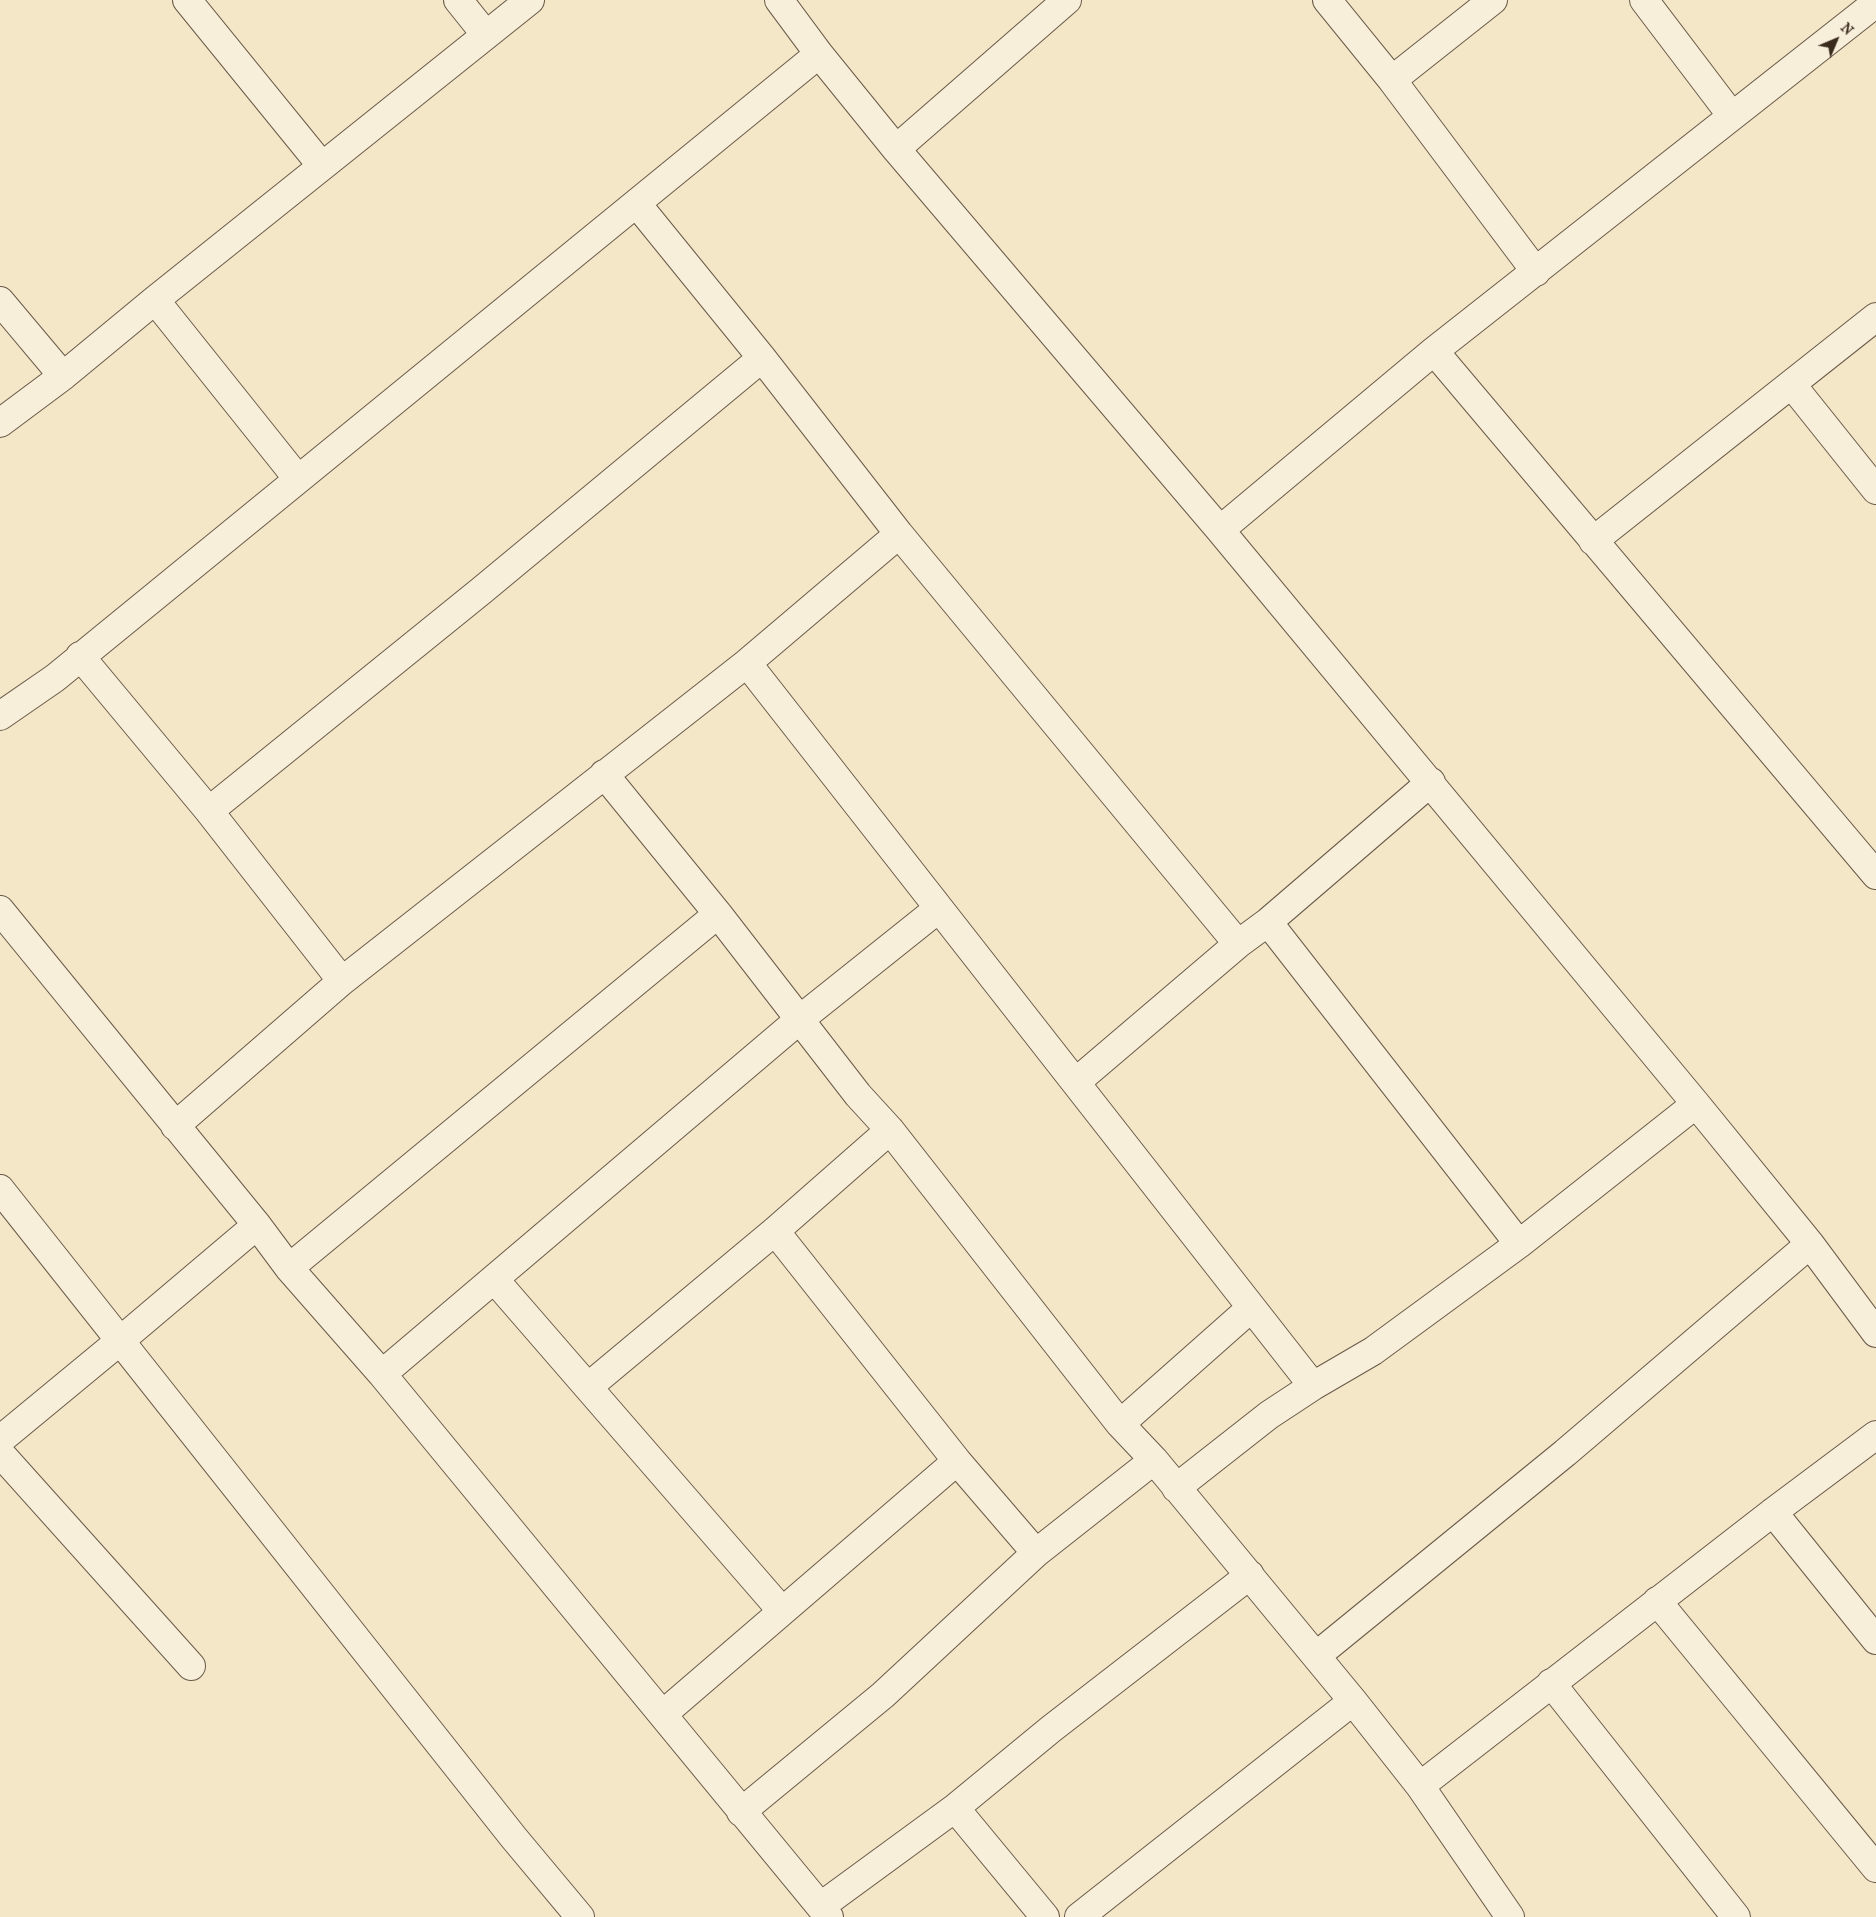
<!DOCTYPE html>
<html>
<head>
<meta charset="utf-8">
<style>
  body { margin:0 }
  #map { position:relative; width:1876px; height:1917px; overflow:hidden; background:#f4e7c8; font-family:"IM FELL French Canon",serif }
  canvas { display:block }
  .north { position:absolute; left:1811px; top:15px; width:50px; height:50px; -webkit-text-stroke:4px #f8efdb; paint-order:stroke; rotate:45deg; font-size:14px; font-weight:700; line-height:20px; text-align:center; color:#3b2b1d }
  .north::after { content:''; display:block; margin:auto; width:18px; height:22px; background:#3b2b1d; clip-path:polygon(50% 0,100% 100%,50% 72%,0 100%) }
</style>
</head>
<body>
<div id="map">
<canvas width="1876" height="1917"></canvas>
<div class="north">N</div>
</div>
<script>
const ctx = document.querySelector('canvas').getContext('2d');
ctx.lineJoin = 'round';
const shape = rows => new Path2D(rows.map(r => 'M' + r).join(''));
function stroke(path, color, width, dash) { ctx.strokeStyle = color; ctx.lineWidth = width; ctx.lineCap = dash ? 'butt' : 'round'; ctx.setLineDash(dash || []); ctx.stroke(path); }
const minor = shape([
  [187,0,322,166],
  [458,0,486,35],
  [779,0,819,54,896,149,1220,530,1696,1104,1810,1244,1876,1333],
  [1327,0,1392,80,1536,272],
  [1644,0,1732,116],
  [1392,80,1493,0],
  [896,149,1067,0],
  [637,204,762,358,899,534,1238,944],
  [155,300,298,479],
  [0,301,63,376],
  [1434,351,1876,875],
  [1792,385,1876,490],
  [0,423,63,376,155,300,530,0],
  [1220,530,1434,351,1876,3],
  [1593,541,1876,317],
  [80,656,209,811,342,981],
  [747,663,1313,1386],
  [0,716,55,678,819,54],
  [604,774,718,914,858,1095,890,1130,1120,1424,1154,1460,1353,1701,1420,1786,1510,1917],
  [209,811,481,591,762,358],
  [0,910,257,1225,289,1268,382,1374,829,1917],
  [1268,922,1519,1244],
  [1076,1082,1238,944,1268,922,1431,782],
  [175,1126,342,981,747,663,899,534],
  [0,1189,514,1838,580,1917],
  [775,1231,957,1461,1036,1553],
  [289,1268,718,914],
  [494,1279,782,1611],
  [382,1374,799,1020,938,909],
  [588,1387,775,1231,890,1130],
  [1120,1424,1251,1308],
  [0,1440,121,1340,257,1225],
  [0,1453,191,1666],
  [1176,1488,1269,1415,1313,1386,1373,1351,1519,1244,1696,1104],
  [1773,1512,1876,1640],
  [1657,1601,1876,1868],
  [1316,1656,1565,1453,1810,1244],
  [1551,1683,1736,1917],
  [663,1714,957,1461],
  [1420,1786,1773,1512,1876,1435],
  [955,1808,1045,1917],
  [741,1812,883,1695,1036,1553,1154,1460],
  [821,1906,955,1808,1051,1729,1250,1575],
  [1079,1917,1353,1701]
]);
stroke(minor, '#695a48', 30);
stroke(minor, '#f8efdb', 28);
</script>
</body>
</html>
